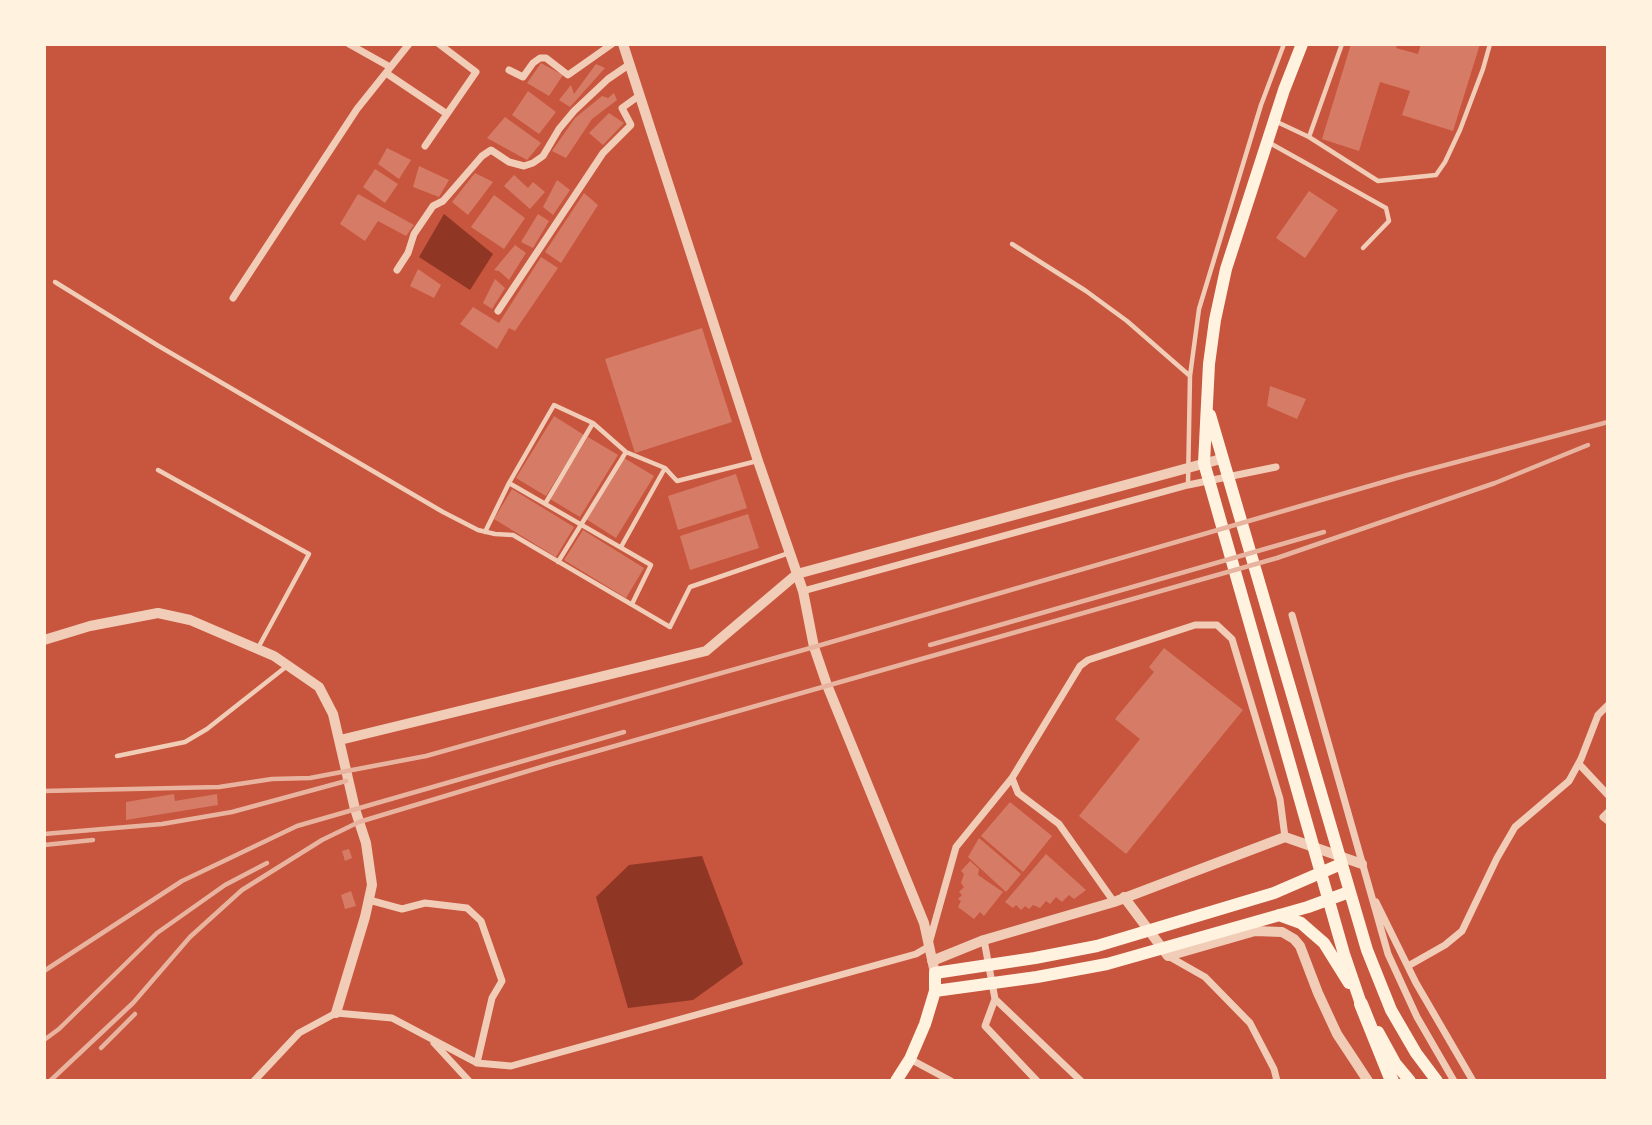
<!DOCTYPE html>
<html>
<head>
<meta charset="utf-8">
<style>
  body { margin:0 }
  #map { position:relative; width:1652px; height:1125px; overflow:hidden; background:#c8553d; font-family:Barlow,sans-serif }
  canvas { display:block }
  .frame { position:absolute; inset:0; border:46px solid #fff3e0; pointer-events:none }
</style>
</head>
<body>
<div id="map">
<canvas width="1652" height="1125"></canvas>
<div class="frame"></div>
</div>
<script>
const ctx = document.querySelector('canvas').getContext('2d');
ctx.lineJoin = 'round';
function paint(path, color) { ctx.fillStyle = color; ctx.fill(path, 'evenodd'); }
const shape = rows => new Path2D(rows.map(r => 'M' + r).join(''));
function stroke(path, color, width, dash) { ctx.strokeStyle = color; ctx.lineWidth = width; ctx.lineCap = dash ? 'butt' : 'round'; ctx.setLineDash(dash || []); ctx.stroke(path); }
const water = shape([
  [444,214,493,254,470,290,419,257],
  [702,856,743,964,693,1000,628,1008,596,897,629,865]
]);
const building = shape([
  [1351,44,1398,44,1396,48,1418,54,1421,44,1480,44,1453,131,1402,115,1410,91,1380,82,1359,151,1322,139],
  [541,63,563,75,549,96,527,83],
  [596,64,605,68,570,107,559,100,571,85,574,94],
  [528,91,556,112,539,134,512,115],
  [614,93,617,100,592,119,566,158,552,151,575,118,602,96,608,98],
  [609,113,624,123,603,145,589,133],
  [505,117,541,143,527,160,487,138],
  [387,148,411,160,399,179,378,164],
  [419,166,449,180,439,197,413,187],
  [375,169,398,184,385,203,363,187],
  [475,173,493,182,468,215,452,202],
  [514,175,528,188,533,182,545,192,530,209,504,186],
  [557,180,570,190,553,215,543,207],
  [1309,191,1338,210,1305,258,1276,238],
  [584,193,598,205,561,263,545,252],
  [358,194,414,225,406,236,378,221,365,241,340,224],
  [494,195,525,218,504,249,471,227],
  [538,214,549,221,533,248,521,242],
  [515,245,526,253,509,280,499,271,494,270],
  [541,257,558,268,515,331,509,328,497,349,460,324,473,307,499,323],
  [418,269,441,285,434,298,410,286],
  [495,279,505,288,492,309,483,303],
  [702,328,732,422,635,453,605,359],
  [1270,386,1306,399,1297,419,1267,406],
  [554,416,584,435,546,496,516,478],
  [588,437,618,455,580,517,550,499],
  [624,458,654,476,616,538,586,519],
  [736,474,747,508,678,530,668,496],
  [512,489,574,527,556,557,494,519],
  [748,514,759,548,690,570,680,536],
  [583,530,644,568,626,598,564,560],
  [1164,648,1243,710,1126,854,1079,816,1140,739,1115,719,1154,672,1149,667],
  [174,794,175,801,217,794,218,805,126,820,126,802],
  [1010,802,1052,836,1023,872,981,836],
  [979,838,1021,874,1006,892,968,857],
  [349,849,352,858,345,861,342,851],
  [1046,854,1086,890,1074,899,1069,895,1062,902,1056,897,1050,904,1046,901,1040,908,1033,905,1029,909,1025,906,1021,910,1016,905,1013,908,1005,902],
  [970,861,979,869,978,875,1003,892,984,916,980,912,974,919,958,907,961,901,958,899,962,895,959,892,964,887,961,883,964,874,961,871],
  [351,891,356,906,345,909,341,895]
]);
const service = shape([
  [1342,44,1309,137,1378,181,1436,175,1445,162,1460,130,1483,69,1490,44],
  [1275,121,1309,137],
  [1268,142,1386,208,1389,221,1363,248],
  [1012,244,1086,291,1127,321,1190,376],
  [55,282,157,345,443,512,478,530,495,534,513,535,670,627,690,587,789,553],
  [158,470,309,554,258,648],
  [509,483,651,565,632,604],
  [1188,485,1190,376,1199,309,1261,105,1284,44],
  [545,504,593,423],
  [485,532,509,483,554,405,593,423,626,452,665,468,677,481,757,461],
  [621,547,665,468],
  [558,562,626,452],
  [117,756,185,742,207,729,287,666]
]);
const minor = shape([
  [349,44,390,67],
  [509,70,523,77,533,63,540,58,546,58,568,75,612,44],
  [386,73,447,114],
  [425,146,476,72,439,44],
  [397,270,408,253,414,234,433,206,443,201,482,156,491,150,509,162,524,166,533,163,543,156,559,129,574,111,608,79,630,64],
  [233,298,357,109,409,44],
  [498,311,603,153,631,125,622,108,640,95],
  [803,591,1188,485,1276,467],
  [1292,615,1388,954,1417,1017,1454,1081],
  [1579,764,1608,795],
  [1608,812,1603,817,1608,821],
  [369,900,402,909,425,903,467,908,481,921,502,981,492,998,477,1063],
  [1114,902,1059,824,1018,793,1012,778,1080,666,1088,660,1195,625,1217,625,1232,639,1280,799,1285,837],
  [1376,902,1416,983,1473,1081],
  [984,940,995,999,1081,1081],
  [1168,956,1205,977,1250,1023,1274,1069,1277,1081],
  [1408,966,1445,945,1462,931,1497,858,1515,827,1569,781,1581,759,1598,715,1608,705],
  [995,999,985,1026,1037,1081],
  [434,1043,469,1081],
  [910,1059,951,1081],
  [254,1081,299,1033,336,1013,392,1018,477,1063,511,1066,916,954,928,947,956,847,1012,778]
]);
const tertiary = shape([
  [623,44,758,461,803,591,814,647,827,685,924,923,935,973],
  [44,640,90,626,158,613,190,620,274,656,319,687,333,714,355,809,366,843,372,885,365,917,336,1013],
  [340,740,706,651,797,574,1221,459],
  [1124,897,1168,956,1255,931,1282,932,1294,939,1300,946,1318,993,1337,1034,1368,1081],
  [932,961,984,940,1114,902,1285,837,1362,864]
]);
const primary = shape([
  [1302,44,1284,90,1226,269,1215,320,1209,364,1204,463,1344,954,1361,1004],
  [1210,415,1367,950,1391,1010,1416,1053,1437,1081],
  [1279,915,1301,923,1324,943,1349,983],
  [935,991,1037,977,1107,964,1308,907,1349,892],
  [1378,1032,1395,1063,1410,1081],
  [896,1081,910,1059,925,1024,935,991,935,973,1035,958,1097,946,1274,893,1341,864]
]);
const motorway = shape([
  [1361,1004,1392,1081]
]);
const rail = shape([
  [930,645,1324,532],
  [44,791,219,787,272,779,310,778,426,756,814,647,1404,476,1608,422],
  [44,834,162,824,232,812,346,781],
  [44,845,93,840],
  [44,971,182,881,297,826,624,732],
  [44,1040,59,1029,157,933,225,885,267,863],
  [101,1048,135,1014],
  [50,1081,133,1003,190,937,242,890,322,840,359,822,548,765,1277,558,1495,483,1588,445]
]);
paint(water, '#8f3625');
paint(building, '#d67c66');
stroke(service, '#f1ccb7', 4.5);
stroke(minor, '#f1ccb7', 7);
stroke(tertiary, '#f1ccb7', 10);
stroke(primary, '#fff3e0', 12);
stroke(motorway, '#fff3e0', 14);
stroke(rail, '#e9b49f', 4.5);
</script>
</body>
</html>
